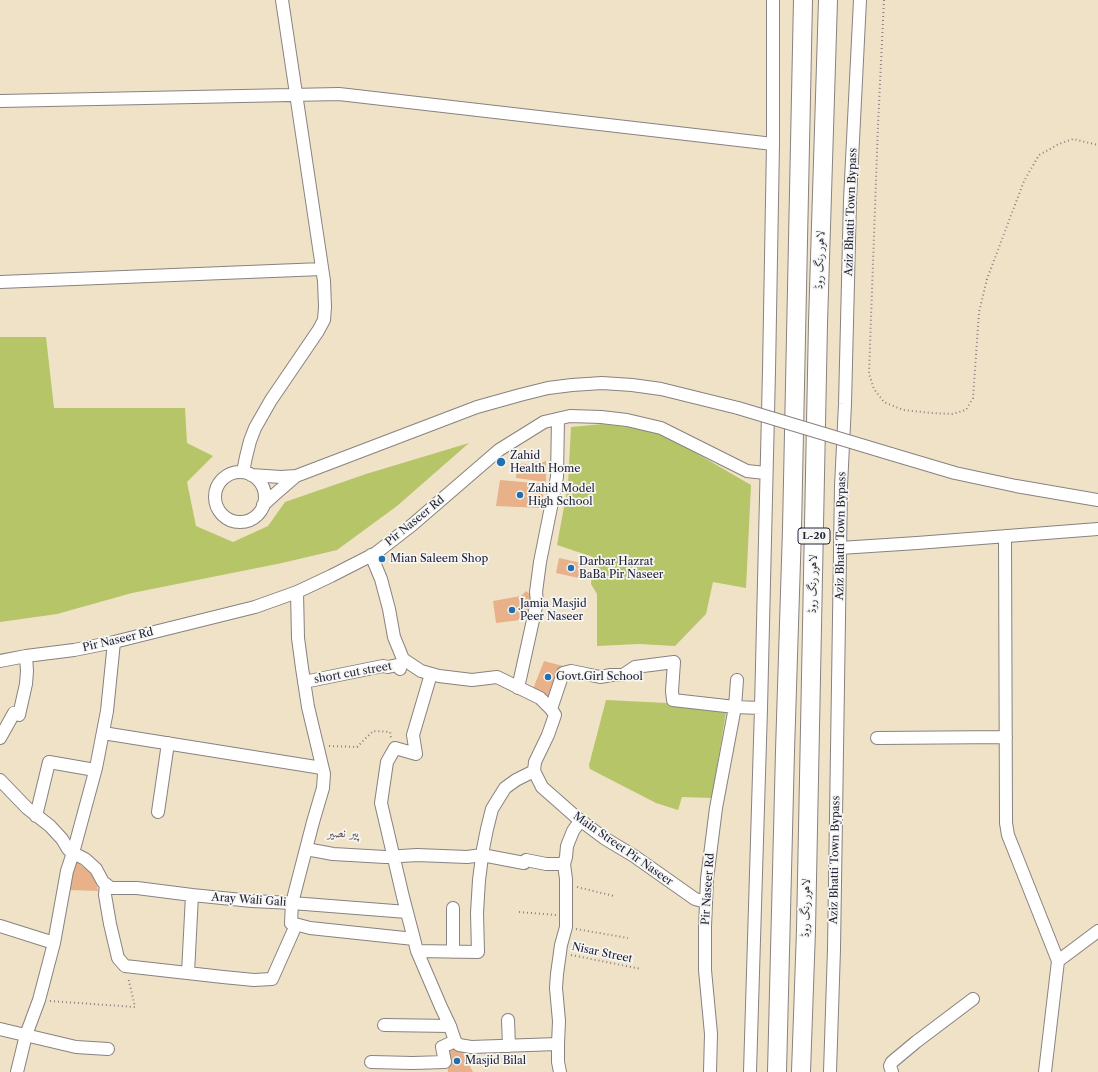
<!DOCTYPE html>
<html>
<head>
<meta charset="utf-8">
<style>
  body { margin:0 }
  canvas { display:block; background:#efe2c6 }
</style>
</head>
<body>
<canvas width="1098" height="1072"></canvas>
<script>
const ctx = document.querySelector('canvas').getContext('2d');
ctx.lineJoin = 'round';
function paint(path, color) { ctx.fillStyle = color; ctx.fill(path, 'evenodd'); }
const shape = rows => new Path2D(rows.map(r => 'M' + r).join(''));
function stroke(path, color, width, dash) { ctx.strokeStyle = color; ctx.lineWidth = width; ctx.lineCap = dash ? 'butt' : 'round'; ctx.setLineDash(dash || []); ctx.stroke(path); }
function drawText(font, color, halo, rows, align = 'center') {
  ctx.font = font + ' "Libre Caslon Text",Amiri,serif'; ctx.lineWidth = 3.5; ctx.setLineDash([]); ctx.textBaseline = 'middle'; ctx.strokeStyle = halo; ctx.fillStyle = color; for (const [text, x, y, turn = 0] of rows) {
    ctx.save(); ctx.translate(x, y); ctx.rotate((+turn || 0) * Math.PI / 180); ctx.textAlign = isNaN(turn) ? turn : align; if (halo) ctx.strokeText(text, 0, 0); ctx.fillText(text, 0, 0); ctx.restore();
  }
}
const green = shape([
  [0,337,46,337,54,408,185,408,187,443,213,456,187,482,196,526,233,542,268,526,285,502,366,474,469,443,397,506,337,550,282,563,132,593,57,614,0,622],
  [603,424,658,431,751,485,746,588,713,582,706,614,675,646,639,644,597,646,597,594,591,584,593,557,557,545,568,485,571,427],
  [606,700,727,706,712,798,682,797,678,810,656,803,590,769,589,765]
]);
const building = shape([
  [546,461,546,482,516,478,517,463,533,465],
  [500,480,544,484,542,508,496,506],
  [559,558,586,564,583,579,556,573],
  [526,591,532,596,528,619,496,623,493,601,521,596],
  [544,661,563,666,549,700,533,689],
  [73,862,78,863,93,875,96,881,98,891,67,890],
  [446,1049,461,1049,473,1072,448,1072]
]);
const path = shape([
  [884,0,878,125,869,374,874,389,884,402,903,410,932,413,952,414,966,410,973,398,979,312,987,279,1024,181,1039,155,1059,144,1073,139,1098,145],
  [329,746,357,747,373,731,390,732,391,738],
  [577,887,614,896],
  [519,912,556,915],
  [576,929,628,938],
  [571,955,641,969],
  [50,1001,135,1007,128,977]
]);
const minor = shape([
  [0,101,339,94,773,144],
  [0,282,322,269],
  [891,454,955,473,1016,486,1098,500],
  [243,472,246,457,250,441,255,428,271,400,318,331,324,320,325,307,324,281,282,0],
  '215 497a25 25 0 1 1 50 0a25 25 0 1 1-50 0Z',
  [251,475,281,477,296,476,477,407,520,395,548,388,572,385,602,383,632,385,661,389,738,408],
  [263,505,274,495,296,476],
  [1005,536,1006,823,1008,835,1058,961],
  [840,548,917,543,1098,529],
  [371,555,381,579,389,609,394,637,403,659,421,671,439,676,472,680,497,677,540,698,551,709,555,715,548,735,535,762,534,771,542,787,576,817,604,838,634,856,695,899,706,902],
  [297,592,298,638,302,668,308,707,324,774,323,788,313,822,292,903,407,912],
  [114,642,107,711,96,768,73,853,85,859,96,869,103,882,111,888,137,888,192,895,252,901,292,903,291,923,310,928,414,939,417,951,441,1007,450,1026,455,1041,459,1045,471,1047,558,1044,558,1062,560,1072],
  [0,661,26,656,74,650,114,642,255,607,297,592,331,576,376,553,412,525,499,450,544,422,570,416,601,417,627,420,661,428,747,471,765,473],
  [304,682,383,666,388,667,397,665,400,669],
  [518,688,537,602,536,592,540,562,557,477,558,419],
  [551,709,563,673,571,671,581,673,600,677,611,675,623,675,635,667,674,662,672,691,673,700,735,707,761,708],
  [103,733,322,768],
  [0,738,14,713,19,715,26,684,27,671,26,656],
  [877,738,1006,737],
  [0,780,27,808,50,826,62,839,68,849,73,853,67,871,54,943,39,1000,26,1035,17,1072],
  [158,812,168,743],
  [36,816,49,762,95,770],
  [306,849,333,854,385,857,417,855,467,857,482,855,524,863,526,860,546,864,564,864],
  [106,884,105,895,110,924,118,958,125,966,223,977,254,980,272,979,296,925],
  [453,908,453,952],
  [0,926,54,943],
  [414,939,403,897,381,803,387,762,395,748,416,754,413,735,431,674],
  [417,951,478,952,477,913,479,880,483,849,487,829,492,809,505,788,516,780,534,771],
  [188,973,192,895],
  [508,1020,509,1046],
  [384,1025,450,1026],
  [0,1029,76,1047,108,1049],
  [558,1044,559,1021,556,988,557,974,561,945,566,927,566,879,564,864,566,857,567,846,573,831,580,821],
  [371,1062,413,1063,445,1062,442,1047,455,1041],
  [710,1072,711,1034,705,970,705,927,707,879,716,808,735,707,737,680],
  [750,1072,761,708,769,371,773,144,773,0],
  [830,1072,834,949,841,486,845,404,850,200,860,0],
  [892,1072,890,1066,892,1062,916,1042,973,999],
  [1045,1072,1058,961,1098,931]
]);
const highway = shape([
  [777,1072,785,751,792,529,803,0],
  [801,1072,806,930,818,323,828,0]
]);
const minorBridge = shape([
  [738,408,891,454]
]);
const markers = [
  [501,462,5,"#1f6fb2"],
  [520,495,4,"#1f6fb2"],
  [382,559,4,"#1f6fb2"],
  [571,568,4,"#1f6fb2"],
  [512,610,4,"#1f6fb2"],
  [548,677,4,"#1f6fb2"],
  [457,1061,4,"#1f6fb2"]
];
const shields = [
  [814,536,32]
];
const shieldNames = [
  ["L-20",814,536]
];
const streetNames = [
  ["Aziz Bhatti Town Bypass",851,212,-88],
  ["لاہور رنگ روڈ",820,260,-88],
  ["Pir Naseer Rd",415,521,-39],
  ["Aziz Bhatti Town Bypass",841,536,-89],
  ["لاہور رنگ روڈ",813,584,-89],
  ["Pir Naseer Rd",118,640,-13],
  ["short cut street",353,673,-10],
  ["Main Street Pir Naseer",623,849,35],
  ["Aziz Bhatti Town Bypass",835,860,-89],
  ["Pir Naseer Rd",708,889,-86],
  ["Aray Wali Gali",249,900,4],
  ["لاہور رنگ روڈ",806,908,-89],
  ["Nisar Street",602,953,12]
];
const poiNames = [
  ["Zahid",510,456],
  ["Health Home",510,469],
  ["Zahid Model",528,489],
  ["High School",528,502],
  ["Mian Saleem Shop",390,559],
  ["Darbar Hazrat",579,562],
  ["BaBa Pir Naseer",579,575],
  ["Jamia Masjid",520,604],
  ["Peer Naseer",520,617],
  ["Govt.Girl School",556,677],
  ["Masjid Bilal",465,1061]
];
const quarterNames = [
  ["پیر نصیر",343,833]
];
paint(green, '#b6c568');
paint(building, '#e8b189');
stroke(minor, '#888280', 14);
stroke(highway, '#888280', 20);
stroke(path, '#888280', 2, [1, 3]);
stroke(minor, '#fff', 12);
stroke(highway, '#fff', 18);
stroke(minorBridge, '#888280', 14, []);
stroke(minorBridge, '#fff', 12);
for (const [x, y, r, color] of markers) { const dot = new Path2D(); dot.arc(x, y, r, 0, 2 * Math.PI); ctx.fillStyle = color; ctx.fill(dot); stroke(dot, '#f6f6f2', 1.5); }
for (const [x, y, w] of shields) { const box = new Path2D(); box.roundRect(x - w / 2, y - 8, w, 16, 3); ctx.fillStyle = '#f6f6f2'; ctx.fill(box); stroke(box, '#22223b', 1); }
drawText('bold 10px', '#22223b', null, shieldNames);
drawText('11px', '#22223b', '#f6f6f2', streetNames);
drawText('11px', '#22223b', '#f6f6f2', poiNames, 'left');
drawText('13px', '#675456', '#f6f6f2', quarterNames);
</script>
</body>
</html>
